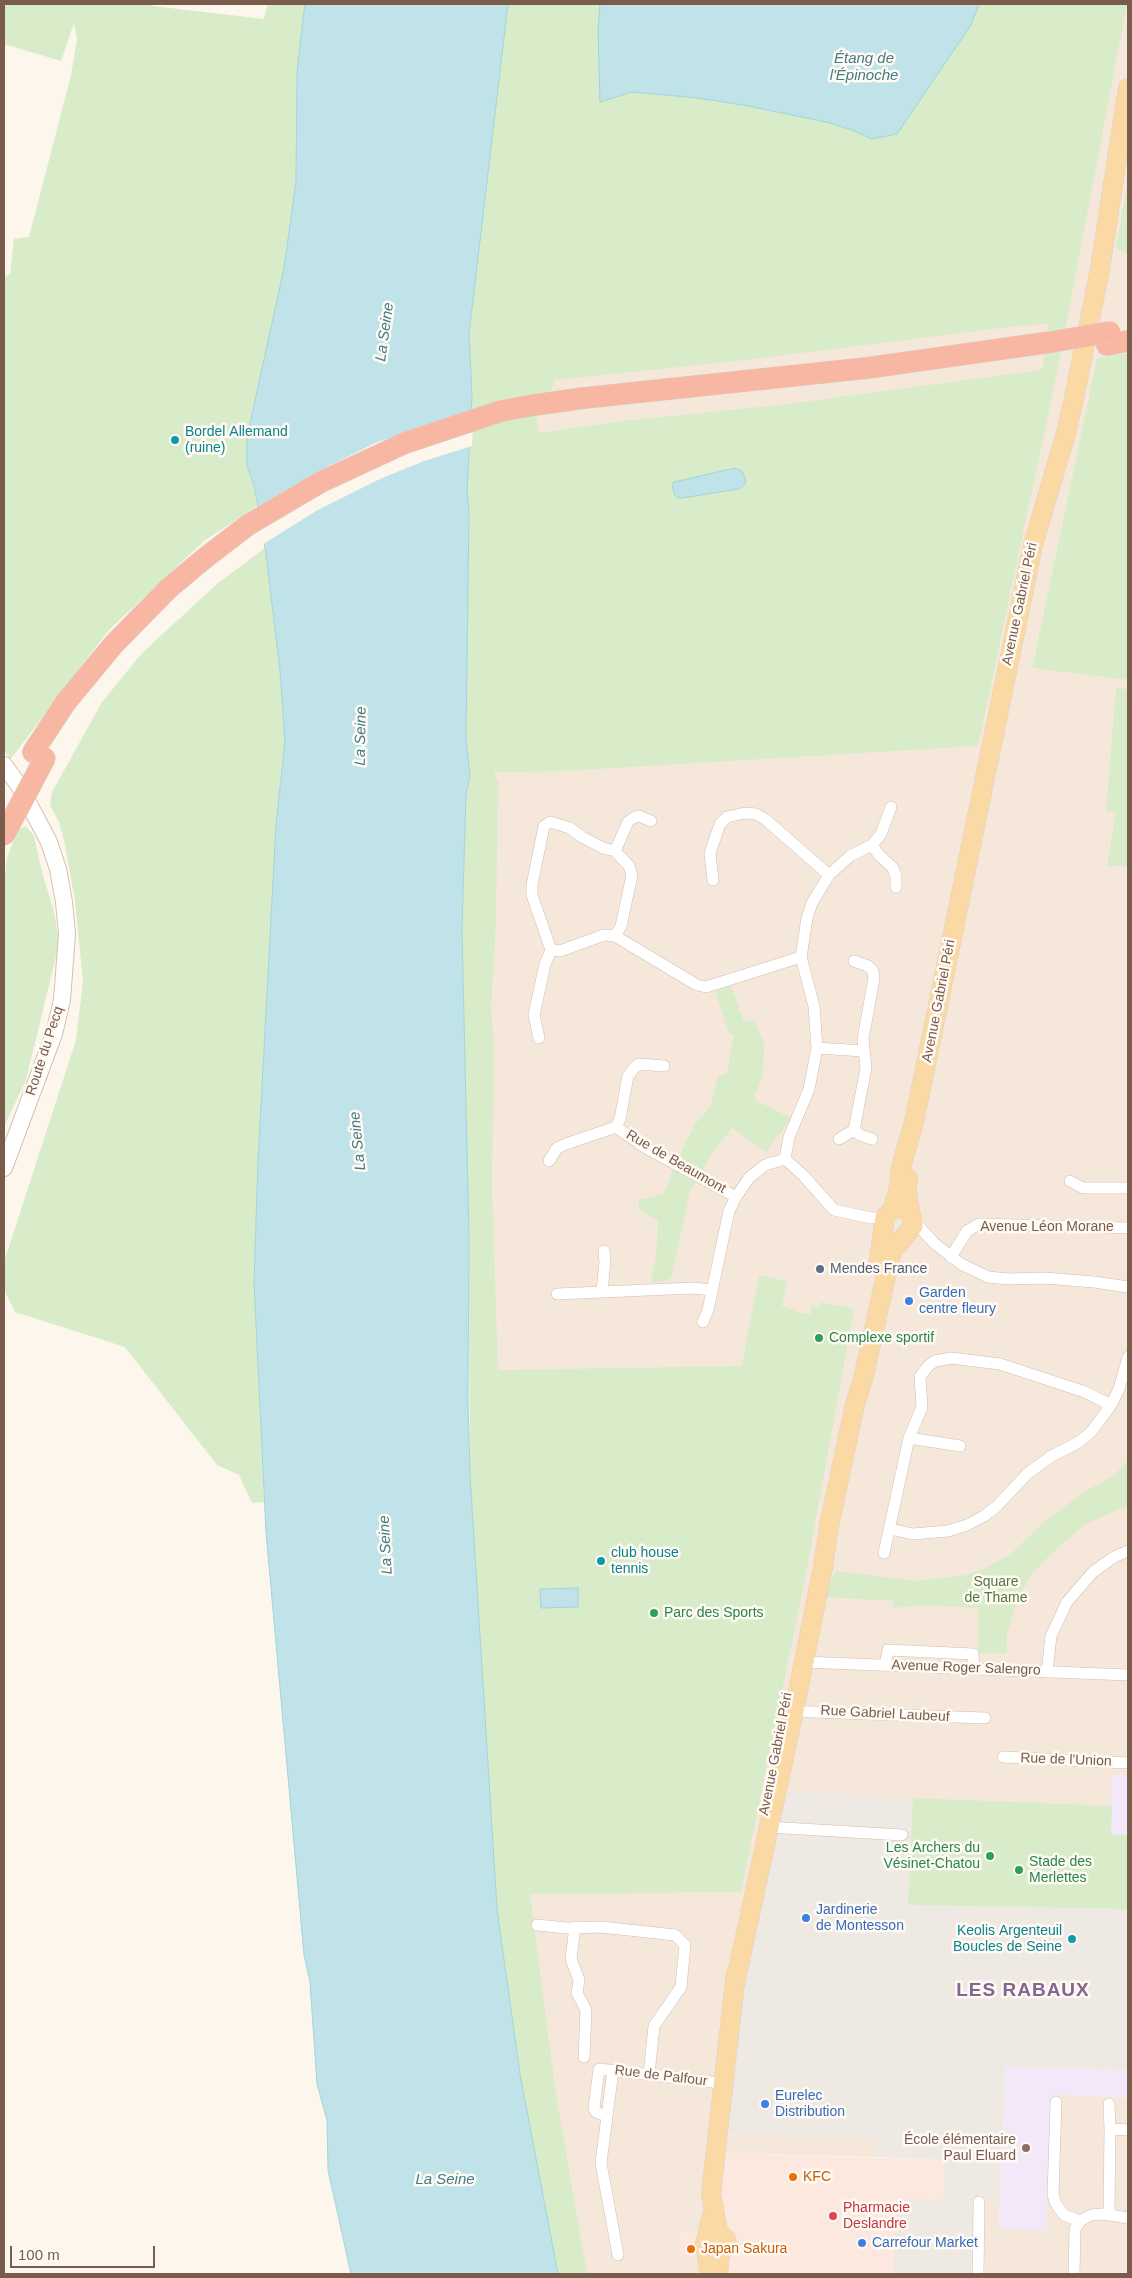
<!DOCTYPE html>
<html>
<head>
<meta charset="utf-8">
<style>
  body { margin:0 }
  #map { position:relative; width:1132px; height:2278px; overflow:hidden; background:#fdf6ec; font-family:Helvetica,sans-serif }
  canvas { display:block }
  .frame { position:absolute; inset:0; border:5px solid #7a5c4d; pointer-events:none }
  .scale { position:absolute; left:10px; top:2246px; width:145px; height:22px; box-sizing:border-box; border:2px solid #7a5c4d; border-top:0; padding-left:6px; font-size:15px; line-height:18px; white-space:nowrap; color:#7a5c4d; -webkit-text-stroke:4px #fffaf3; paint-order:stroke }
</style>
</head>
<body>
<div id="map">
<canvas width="1132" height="2278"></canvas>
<div class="frame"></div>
<div class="scale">100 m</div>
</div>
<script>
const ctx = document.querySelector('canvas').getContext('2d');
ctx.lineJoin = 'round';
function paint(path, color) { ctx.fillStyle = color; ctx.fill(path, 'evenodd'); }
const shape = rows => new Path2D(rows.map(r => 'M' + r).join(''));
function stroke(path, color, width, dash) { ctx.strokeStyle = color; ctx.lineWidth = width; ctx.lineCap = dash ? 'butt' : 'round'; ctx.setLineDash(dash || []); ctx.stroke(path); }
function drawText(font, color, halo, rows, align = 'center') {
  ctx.font = font + ' Helvetica,sans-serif'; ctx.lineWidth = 5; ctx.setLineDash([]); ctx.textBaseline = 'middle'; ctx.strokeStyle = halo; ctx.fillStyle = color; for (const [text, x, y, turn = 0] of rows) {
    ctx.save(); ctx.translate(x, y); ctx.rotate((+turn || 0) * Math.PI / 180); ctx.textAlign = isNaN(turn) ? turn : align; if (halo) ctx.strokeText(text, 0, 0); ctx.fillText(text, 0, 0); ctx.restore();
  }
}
const residential = shape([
  [508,4,1128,4,1128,353,1097,359,1032,667,1128,680,1128,1909,908,1905,727,2135,877,2139,876,2157,725,2153,699,2231,680,2233,712,2259,713,2274,558,2274,520,2074,493,1867,470,1474,466,738,469,511,467,491,472,396,469,334],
  [1052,2094,1128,2098,1128,2274,973,2274,976,2198,1000,2198,999,2228,1046,2230]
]);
const commercial = shape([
  [725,2153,944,2160,943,2200,896,2199,893,2274,713,2274,712,2259,679,2254,680,2233,699,2231]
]);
const industrial = shape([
  [782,1791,913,1798,908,1905,1128,1909,1128,2071,1006,2067,1000,2198,976,2198,972,2274,893,2274,896,2198,943,2200,944,2160,876,2157,876,2139,727,2135,738,2016]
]);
const education = shape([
  [1112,1775,1128,1775,1128,1835,1111,1834],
  [1006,2067,1128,2071,1128,2098,1052,2094,1046,2231,999,2228]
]);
const green = shape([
  [4,4,150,4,153,6,264,19,268,4,305,4,297,71,296,181,284,268,247,437,247,466,254,485,257,506,204,541,109,630,10,760,4,749,4,278,10,274,14,239,29,237,71,75,77,39,74,23,61,61,4,44],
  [508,4,1127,4,1056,378,978,746,565,771,494,772,498,782,496,924,491,1007,494,1047,492,1185,498,1370,742,1366,759,1275,787,1281,782,1306,796,1310,796,1312,810,1315,812,1305,819,1307,820,1302,854,1309,804,1584,741,1892,530,1894,556,2095,587,2274,558,2274,520,2074,497,1909,470,1474,469,1237,462,930,466,795,470,776,466,738,469,511,467,491,472,396,469,334],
  [1048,324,1043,368,1033,371,788,404,623,421,539,433,533,394,551,391,555,380,746,360,1017,326],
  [1128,180,1128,254,1116,248],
  [1128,353,1128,680,1032,668,1097,358],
  [265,548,280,671,285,742,276,825,258,1161,254,1282,264,1502,252,1503,239,1475,217,1465,125,1347,15,1312,4,1290,4,1262,76,1040,83,982,75,901,65,845,59,822,50,805,52,792,102,702,143,652,217,584],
  [1116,688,1128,689,1128,866,1107,866,1116,812,1106,811],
  [26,826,34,836,43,876,54,911,59,944,26,1080,4,1127,4,882,7,858,17,830],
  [731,985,744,1022,754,1019,764,1044,763,1074,754,1099,791,1118,766,1152,732,1128,711,1155,702,1171,678,1158,695,1124,711,1106,718,1076,727,1073,734,1035,729,1034,715,991],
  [673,1169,696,1182,690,1191,671,1279,651,1283,656,1255,658,1221,638,1209,639,1200,664,1194],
  [1128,1461,1128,1506,1085,1524,1050,1555,1033,1573,1018,1597,1007,1635,1007,1653,978,1653,978,1608,924,1605,893,1608,894,1601,824,1597,836,1571,917,1581,966,1575,988,1567,1011,1554,1045,1521,1086,1491,1112,1477],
  [913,1798,1112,1806,1111,1834,1128,1835,1128,1909,908,1905]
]);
const water = shape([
  [305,4,508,4,469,334,472,396,467,491,469,511,466,738,470,776,466,795,462,930,469,1237,468,1401,470,1474,497,1909,520,2074,558,2274,351,2274,328,2170,327,2120,317,2084,310,1982,304,1955,266,1532,254,1282,258,1161,276,825,285,742,280,671,266,554,254,485,247,466,247,437,284,268,296,181,297,71,305,4],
  [600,4,979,4,971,25,897,134,872,139,852,130,826,122,748,106,698,98,632,92,600,102,598,29,600,4],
  [735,468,742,471,746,480,745,484,739,489,682,498,678,498,674,494,672,484,674,482,735,468],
  [578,1588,578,1607,541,1608,540,1589,578,1588]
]);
const pier = shape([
  [474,409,472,446,424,461,380,479,316,511,262,545,255,509,274,497,327,467,375,443]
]);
const street = shape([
  [891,807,881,834,872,845,879,855,893,868,896,876,896,887],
  [872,845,850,856,829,875,812,903,807,918,801,957,814,1006,817,1048,809,1089,789,1137,785,1159,803,1175,834,1210,871,1218,885,1217],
  [615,851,628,822,633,818,639,816,651,821],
  [713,880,710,853,720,824,727,817,745,813,756,814,765,819,829,875],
  [551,950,560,951,604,935,615,936,697,985,706,987,801,957],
  [539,1038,534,1015,545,964,551,950,532,895,532,885,544,826,550,822,570,828,582,837,603,848,615,851,629,866,632,875,621,926,615,936],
  [817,1048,864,1051],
  [616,1127,646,1148,736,1197],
  [854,1130,860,1135,872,1139],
  [839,1139,854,1130,866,1068,863,1039,874,978,873,971,868,966,854,961],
  [549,1161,557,1148,566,1144,616,1127,620,1119,628,1076,633,1069,639,1064,664,1066],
  [1070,1181,1083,1188,1128,1188],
  [914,1221,934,1243,961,1264,988,1277,1008,1279,1044,1278,1094,1282,1128,1287],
  [951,1257,967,1231,979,1224,1128,1228],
  [602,1291,605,1262,604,1251],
  [557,1294,693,1288,712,1290],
  [703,1322,708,1310,729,1211,736,1197,749,1178,765,1165,785,1159],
  [909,1438,960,1446],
  [890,1529,913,1534,948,1531,967,1525,984,1516,996,1507,1027,1474,1050,1457,1079,1442,1092,1431,1111,1405,1119,1389,1128,1357],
  [884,1553,909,1438,922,1407,920,1377,928,1366,935,1361,951,1358,1000,1364,1085,1392,1111,1405],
  [803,1662,1128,1675],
  [885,1665,888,1650,973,1654,974,1669],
  [1047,1672,1051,1636,1067,1602,1093,1572,1114,1557,1128,1551],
  [784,1711,985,1718],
  [1003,1757,1128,1763],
  [768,1827,902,1835],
  [537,1925,567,1928,601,1927,675,1935,685,1945,681,1987,654,2026,649,2074],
  [575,1927,571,1959,579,1980,577,1993,586,2010,584,2057],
  [613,2070,601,2163,618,2255],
  [1056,2102,1053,2195,1056,2204,1064,2215,1080,2221],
  [1109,2104,1110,2129],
  [606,2116,596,2112,594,2108,599,2069,712,2082,723,2085],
  [1109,2214,1110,2129,1128,2130],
  [978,2274,979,2202],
  [1074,2274,1075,2229,1080,2221,1091,2215,1103,2214,1128,2218]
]);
const secondary = shape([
  [4,765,20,787,49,842,58,869,64,902,67,934,62,1000,54,1034,4,1168]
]);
const primary = shape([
  [893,1209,899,1187,901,1167,914,1122,1033,545,1066,433,1073,403,1100,269,1128,88],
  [878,1266,885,1217,893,1209,904,1208],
  [735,1984,794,1711,823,1567,829,1526,855,1404,863,1379,889,1262,893,1250,913,1226,906,1188,908,1178],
  [718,2232,711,2194,736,1973],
  [708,2235,718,2232,726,2239,727,2246,720,2253,718,2274],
  [710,2274,705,2244,712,2215]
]);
const highway = shape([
  [1107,345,1128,341],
  [33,752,66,702,114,644,169,588,205,558,248,525,321,482,405,443,501,411,534,405,584,398,867,368,1051,342]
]);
const highwayBridge = shape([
  [1051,342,1110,332],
  [4,835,45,758]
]);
const markers = [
  [175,440,5,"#0f9aa8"],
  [820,1269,5,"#5c6f8a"],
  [909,1301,5,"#3f7fe0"],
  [819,1338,5,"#2e9e5b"],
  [601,1561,5,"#0f9aa8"],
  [654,1613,5,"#2e9e5b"],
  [990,1856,5,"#2e9e5b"],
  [1019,1870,5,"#2e9e5b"],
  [806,1918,5,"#3f7fe0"],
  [1072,1939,5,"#0f9aa8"],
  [765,2104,5,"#3f7fe0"],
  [1026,2148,5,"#8d6e63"],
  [793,2177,5,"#e8710a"],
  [833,2216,5,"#e0444e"],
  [862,2243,5,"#3f7fe0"],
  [691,2249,5,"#e8710a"]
];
const cultureNames = [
  ["Bordel Allemand",185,432],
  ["(ruine)",185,448],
  ["club house",611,1553],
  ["tennis",611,1569],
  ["Keolis Argenteuil",1062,1931,"right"],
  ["Boucles de Seine",1062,1947,"right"]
];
const streetNames = [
  ["Avenue Gabriel Péri",1020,604,-78],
  ["Avenue Gabriel Péri",939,1001,-79],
  ["Route du Pecq",45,1051,-72],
  ["Rue de Beaumont",676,1162,30],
  ["Avenue Léon Morane",1047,1227],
  ["Avenue Roger Salengro",966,1668,2],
  ["Rue Gabriel Laubeuf",885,1714,3],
  ["Avenue Gabriel Péri",776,1754,-79],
  ["Rue de l'Union",1066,1760,2],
  ["Rue de Palfour",661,2076,7]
];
const serviceNames = [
  ["Mendes France",830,1269]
];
const shopNames = [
  ["Garden",919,1293],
  ["centre fleury",919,1309],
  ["Jardinerie",816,1910],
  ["de Montesson",816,1926],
  ["Eurelec",775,2096],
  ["Distribution",775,2112],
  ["Carrefour Market",872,2243]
];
const leisureNames = [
  ["Complexe sportif",829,1338],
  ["Parc des Sports",664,1613],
  ["Les Archers du",980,1848,"right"],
  ["Vésinet-Chatou",980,1864,"right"],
  ["Stade des",1029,1862],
  ["Merlettes",1029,1878]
];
const parkNames = [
  ["Square",996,1582],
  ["de Thame",996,1598]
];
const educationNames = [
  ["École élémentaire",1016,2140],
  ["Paul Eluard",1016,2156]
];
const foodNames = [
  ["KFC",803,2177],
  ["Japan Sakura",701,2249]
];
const healthNames = [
  ["Pharmacie",843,2208],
  ["Deslandre",843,2224]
];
const waterNames = [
  ["Étang de",864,59],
  ["l'Épinoche",864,76],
  ["La Seine",385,332,-82],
  ["La Seine",361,736,-89],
  ["La Seine",358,1141,-96],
  ["La Seine",386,1545,-93],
  ["La Seine",445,2180]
];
const districtNames = [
  ["LES RABAUX",1023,1991]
];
paint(residential, '#f5e8da');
paint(commercial, '#fde8e0');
paint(industrial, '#efe9e4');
paint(education, '#f3e8fa');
paint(green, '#d8ecc9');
paint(water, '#bfe3e8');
stroke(water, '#a5d3da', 1);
paint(pier, '#fdf6ec');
stroke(street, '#d1beb0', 12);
stroke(secondary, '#d6c0b0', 18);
stroke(primary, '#dad1cd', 20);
stroke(highway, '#dad1cd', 22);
stroke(street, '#fff', 11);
stroke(secondary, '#fff', 16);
stroke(primary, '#fbd9a5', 19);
stroke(highway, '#f7b7a3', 21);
stroke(highwayBridge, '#dad1cd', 22, []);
stroke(highwayBridge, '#f7b7a3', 21);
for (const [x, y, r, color] of markers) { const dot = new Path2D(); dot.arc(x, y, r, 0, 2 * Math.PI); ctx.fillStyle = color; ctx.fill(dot); stroke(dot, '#fffaf3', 2); }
drawText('14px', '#0d838f', '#fffaf3', cultureNames, 'left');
drawText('14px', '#7a5c4d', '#fffaf3', streetNames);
drawText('14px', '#4e5e75', '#fffaf3', serviceNames, 'left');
drawText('14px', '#366cbe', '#fffaf3', shopNames, 'left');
drawText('14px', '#27864d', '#fffaf3', leisureNames, 'left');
drawText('14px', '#537a41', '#fffaf3', parkNames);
drawText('14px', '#785e54', '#fffaf3', educationNames, 'right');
drawText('14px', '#c56008', '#fffaf3', foodNames, 'left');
drawText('14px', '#be3a42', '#fffaf3', healthNames, 'left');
drawText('italic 15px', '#437c86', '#fffaf3', waterNames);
ctx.letterSpacing = '1px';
drawText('bold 19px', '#846695', '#fffaf3', districtNames);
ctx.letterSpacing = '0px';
</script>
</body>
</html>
